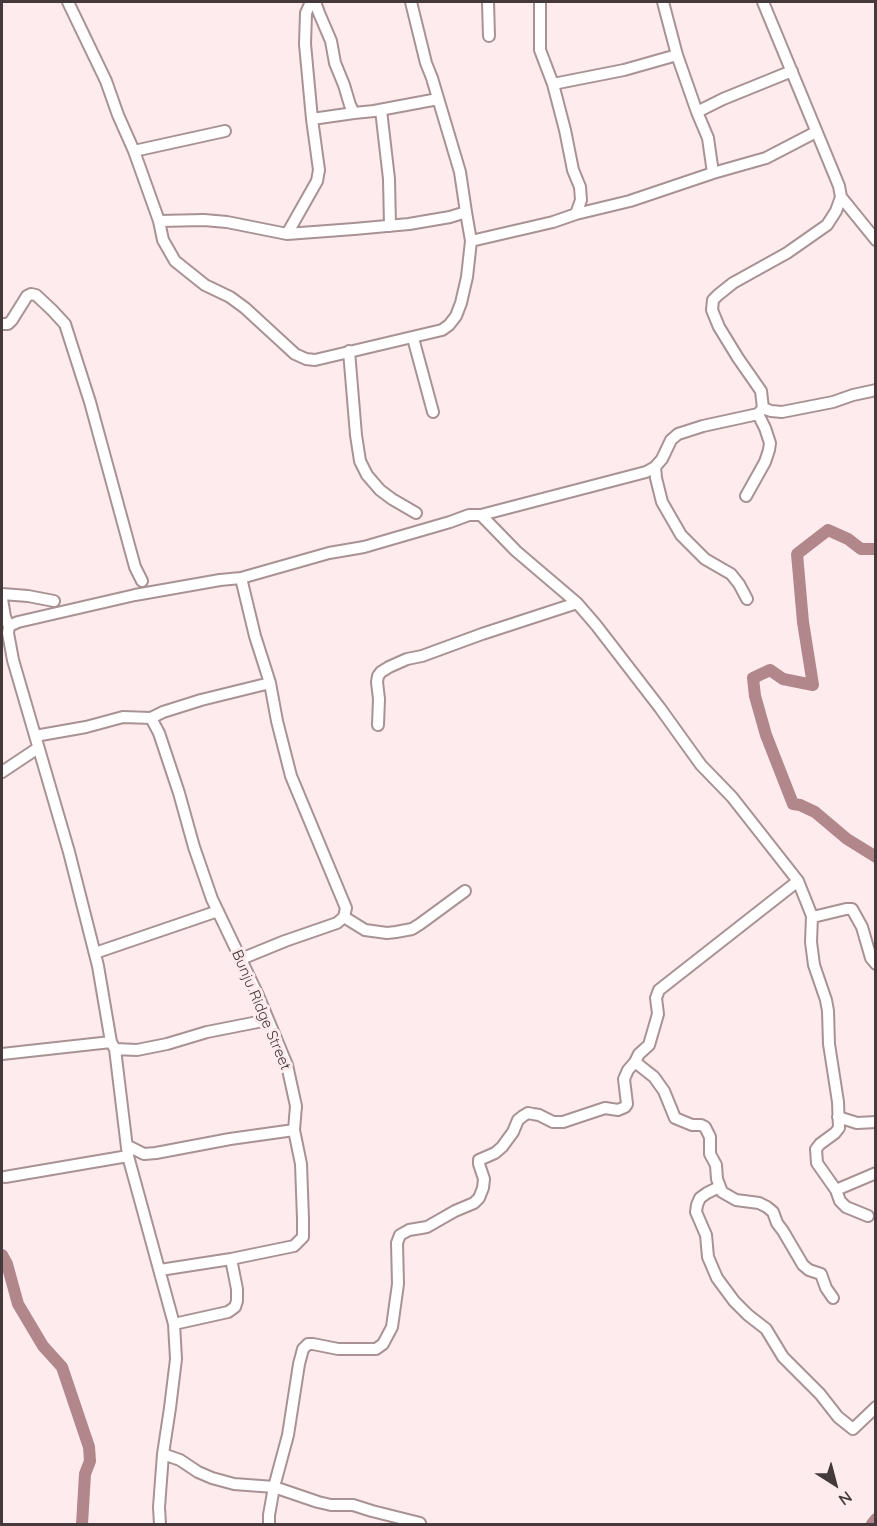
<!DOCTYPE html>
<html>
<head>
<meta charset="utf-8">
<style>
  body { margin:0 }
  #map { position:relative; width:877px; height:1526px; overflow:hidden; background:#feebed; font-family:Quicksand,sans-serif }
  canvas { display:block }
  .frame { position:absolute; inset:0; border:3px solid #443a3b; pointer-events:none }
  .north { position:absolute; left:805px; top:1454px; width:60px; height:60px; -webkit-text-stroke:4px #feebed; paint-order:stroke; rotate:144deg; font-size:16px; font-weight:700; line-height:24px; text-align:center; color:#443a3b }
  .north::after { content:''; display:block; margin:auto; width:21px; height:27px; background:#443a3b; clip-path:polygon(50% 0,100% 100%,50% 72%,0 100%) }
</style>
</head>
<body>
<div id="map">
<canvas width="877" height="1526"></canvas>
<div class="frame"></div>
<div class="north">N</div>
</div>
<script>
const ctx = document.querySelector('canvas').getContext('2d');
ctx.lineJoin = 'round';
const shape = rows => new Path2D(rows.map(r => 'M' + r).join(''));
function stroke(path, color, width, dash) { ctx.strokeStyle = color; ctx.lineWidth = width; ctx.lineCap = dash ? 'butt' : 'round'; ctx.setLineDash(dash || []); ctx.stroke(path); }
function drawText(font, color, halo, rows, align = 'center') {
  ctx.font = font + ' Quicksand,sans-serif'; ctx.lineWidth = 6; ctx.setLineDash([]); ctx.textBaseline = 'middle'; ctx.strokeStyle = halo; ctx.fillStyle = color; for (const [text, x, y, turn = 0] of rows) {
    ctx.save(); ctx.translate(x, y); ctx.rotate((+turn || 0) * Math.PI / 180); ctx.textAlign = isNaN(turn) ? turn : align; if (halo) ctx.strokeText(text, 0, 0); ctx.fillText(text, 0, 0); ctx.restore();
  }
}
const river = shape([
  [876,549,861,549,848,539,828,530,797,554,803,622,813,685,783,679,770,670,753,678,755,696,766,735,793,804,800,805,815,812,847,839,876,857],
  [2,1255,7,1264,18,1304,43,1346,62,1367,89,1447,90,1461,85,1474,82,1524],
  [872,1524,876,1519]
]);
const minor = shape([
  [68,2,106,81,118,115,134,151,159,221,163,240,175,261,205,285,230,297,245,308,295,354,306,359,315,360,442,330,449,325,456,316,461,303,467,277,471,241,466,212,460,172,432,78,426,63,411,2],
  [315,2,319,13,331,41,335,63,344,85,350,105,354,113,374,111,438,99],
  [488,2,489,36],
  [540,2,540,50,553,84,565,130,573,170,580,187,581,200,576,214],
  [663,2,677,55,697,112,708,138,713,173],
  [553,84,624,70,677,55],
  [381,110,389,179,390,226],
  [697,112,723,99,792,71],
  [312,119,354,113],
  [134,151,225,131],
  [841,197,876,240],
  [159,221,204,220,227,222,287,234,354,229,409,224,450,217,466,212],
  [287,234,317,181,319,170,312,119,305,44,306,13,311,2],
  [471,241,553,222,576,214,630,201,713,173,766,158,816,132],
  [2,324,8,324,12,320,27,296,31,294,36,295,52,310,65,324,90,402,135,567,142,581],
  [413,338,433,412],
  [349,351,356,435,360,461,367,475,380,490,392,499,416,513],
  [763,408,771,411,782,412,833,402,853,395,876,390],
  [655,467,656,478,662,502,681,535,705,559,731,574,739,584,747,599],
  [746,496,765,462,769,450,770,443,765,428,758,414],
  [481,515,516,551,577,603,596,625,660,708,701,765,732,797,798,881,812,916,811,942,814,965,826,1000,828,1011,829,1044,838,1102,839,1128,835,1133,820,1144,816,1149,817,1163,836,1190,840,1201,846,1207,868,1216],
  [241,578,255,636,270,683,277,721,291,776,346,908,344,917,337,923,285,941,241,959],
  [2,594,28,596,54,601],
  [2,599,5,617,9,626],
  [151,718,159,733,179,793,194,847,212,899,257,993,287,1065,296,1106,294,1130,301,1164,303,1219,303,1237,294,1246,231,1259,160,1270],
  [378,725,379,699,377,682,378,676,381,672,389,667,407,659,422,656,482,634,577,603],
  [35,736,86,727,123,717,151,718,163,712,201,700,270,683],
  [2,772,38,748],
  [812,916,817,916,846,909,852,909,862,927,871,958,876,964],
  [344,917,365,930,387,933,396,932,412,929,420,924,465,891],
  [95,953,218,911],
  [115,1049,137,1050,167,1044,207,1032,268,1020],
  [2,1054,111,1042],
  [635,1062,654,1077,664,1091,675,1118,692,1125,701,1125,705,1127,710,1137,710,1154,716,1165,717,1179,722,1192,736,1200,759,1203,767,1207,773,1212,777,1223,783,1231,803,1265,809,1270,821,1274,826,1288,833,1298],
  [838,1117,857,1123,876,1122],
  [128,1146,144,1154,156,1153,230,1139,294,1130],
  [5,1177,128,1156],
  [719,1187,707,1193,700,1198,697,1205,696,1212,706,1235,708,1257,717,1278,734,1301,748,1315,766,1329,783,1357,820,1394,838,1417,853,1429,876,1407],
  [836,1190,876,1173],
  [174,1324,228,1312,235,1307,237,1301,237,1289,231,1259],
  [163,1454,180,1460,198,1472,212,1478,234,1484,274,1487,318,1502,331,1505,353,1505,372,1511,420,1523],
  [160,1524,159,1507,163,1454,170,1408,176,1359,174,1324,128,1156,115,1049,111,1042,98,966,69,852,13,660,8,633,9,626,18,622,135,595,220,580,241,578,329,553,364,547,450,522,469,515,481,515,646,472,655,467,662,459,671,440,678,434,703,426,758,414,763,408,761,391,738,358,719,327,712,310,713,300,718,295,733,283,787,253,827,225,836,211,841,197,839,186,825,152,763,2],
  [269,1524,269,1515,274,1487,288,1435,299,1364,303,1349,308,1344,313,1344,338,1349,376,1349,383,1344,392,1327,398,1284,397,1243,400,1235,409,1230,427,1227,455,1211,474,1203,479,1198,483,1188,484,1179,479,1164,479,1160,495,1153,502,1147,513,1132,518,1120,523,1116,528,1113,533,1114,539,1115,553,1122,563,1122,605,1108,618,1110,625,1107,627,1104,624,1079,628,1070,635,1062,639,1054,649,1045,658,1014,656,998,659,990,798,881]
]);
const streetNames = [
  ["Bunju Ridge Street",261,1010,67]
];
stroke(river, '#b2878c', 12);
stroke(minor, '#a89294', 14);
stroke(minor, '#fff', 10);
drawText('15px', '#443a3b', '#feebed', streetNames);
</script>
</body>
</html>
